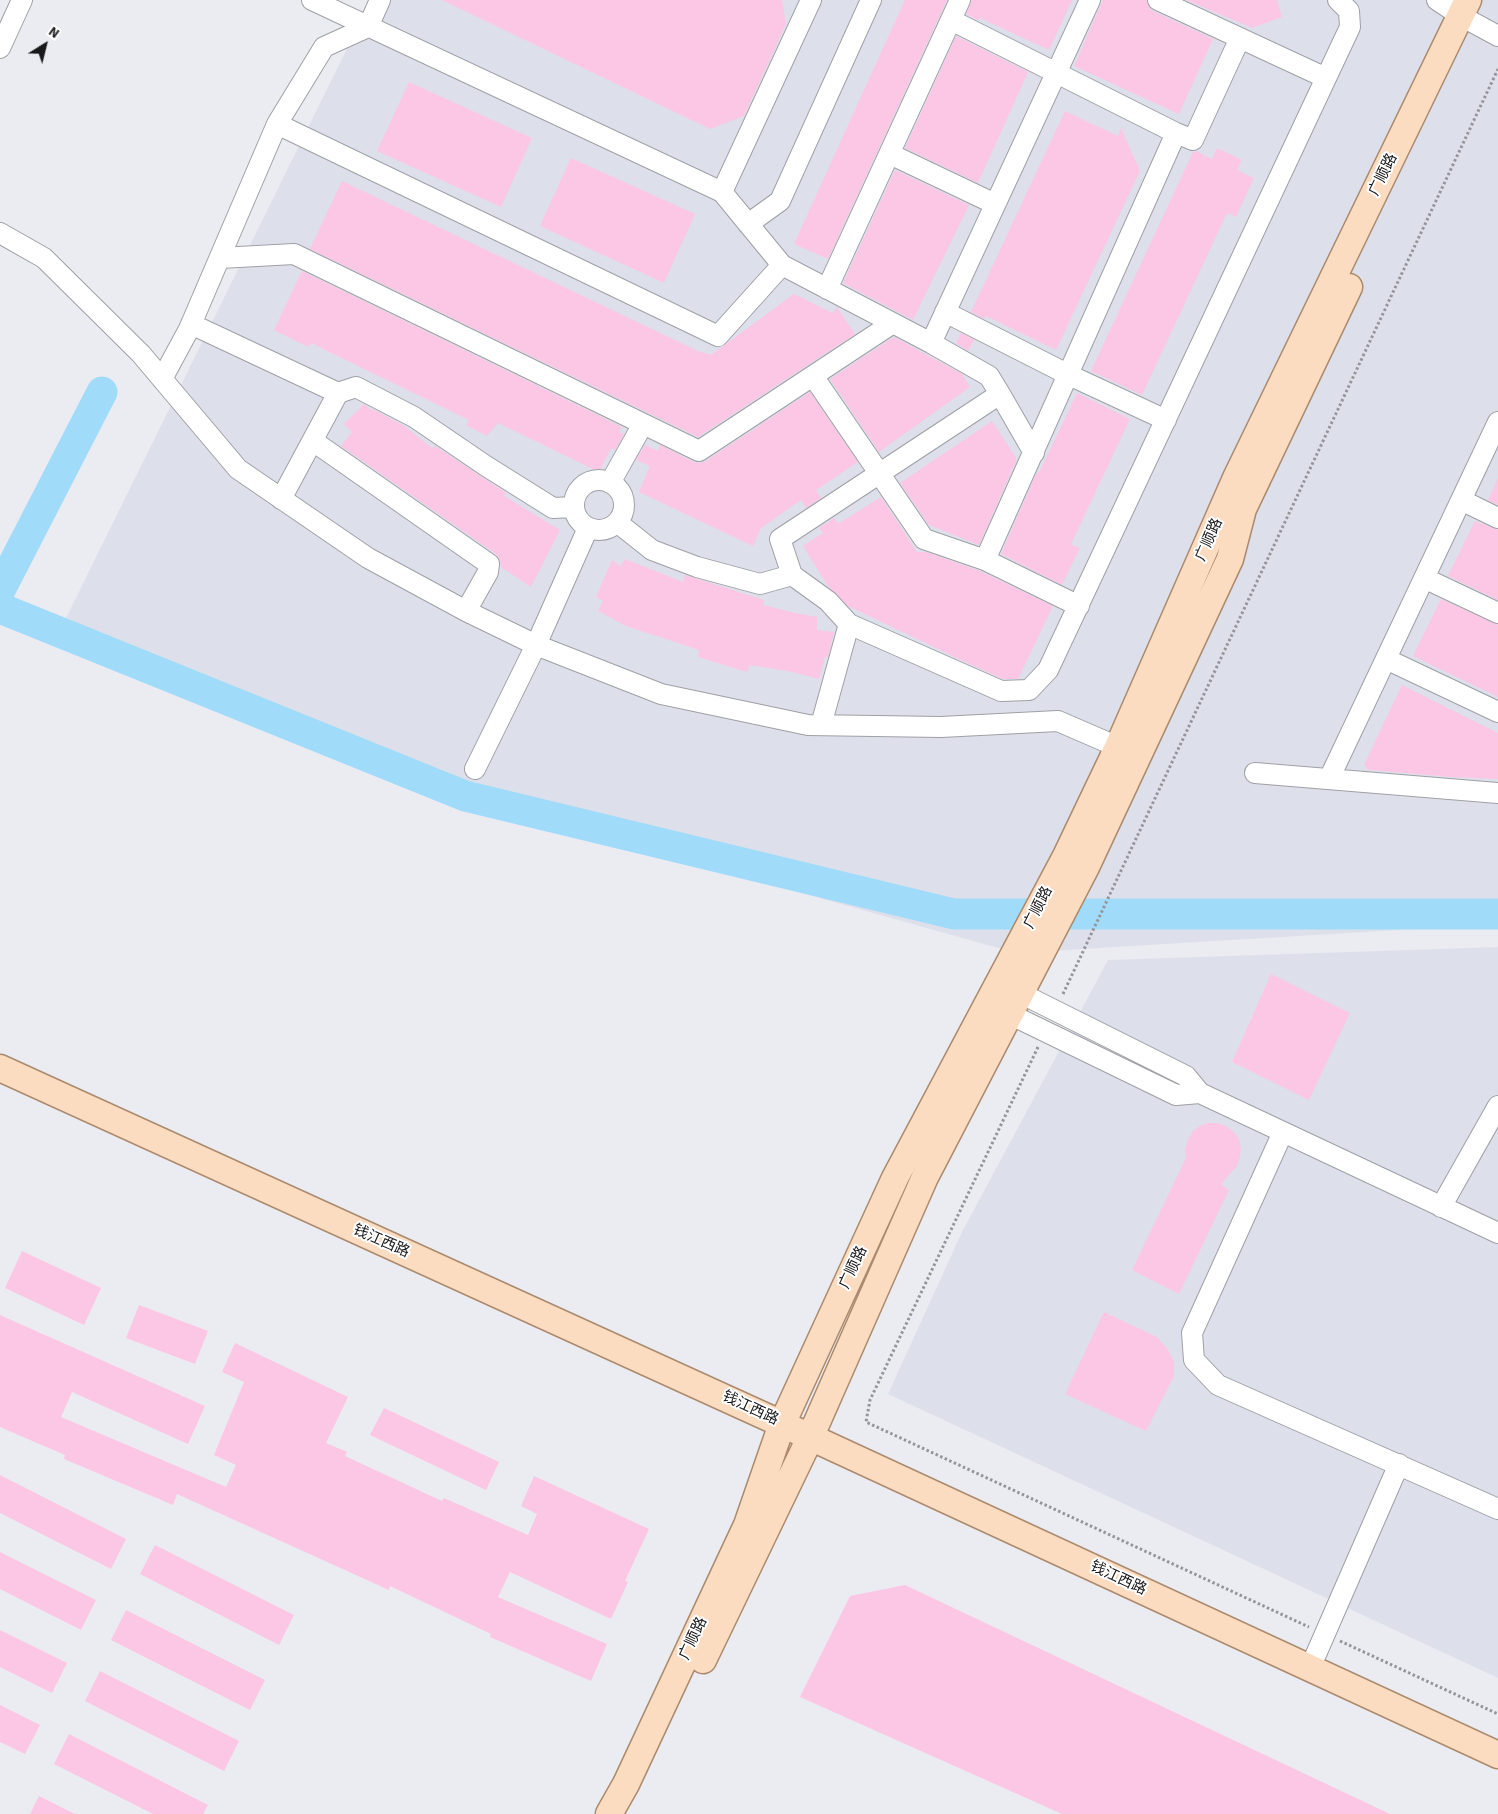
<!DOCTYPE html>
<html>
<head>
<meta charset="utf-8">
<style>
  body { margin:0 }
  #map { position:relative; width:1498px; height:1814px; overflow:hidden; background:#ebecf1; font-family:"Source Sans 3",sans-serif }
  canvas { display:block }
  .north { position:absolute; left:20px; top:20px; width:50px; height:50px; -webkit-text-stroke:4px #fff; paint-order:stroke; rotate:36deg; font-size:14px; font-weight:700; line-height:20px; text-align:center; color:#19191b }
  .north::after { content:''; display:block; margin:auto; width:18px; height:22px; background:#19191b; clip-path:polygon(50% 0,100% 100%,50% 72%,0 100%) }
</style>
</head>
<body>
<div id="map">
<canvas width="1498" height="1814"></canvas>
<div class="north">N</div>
</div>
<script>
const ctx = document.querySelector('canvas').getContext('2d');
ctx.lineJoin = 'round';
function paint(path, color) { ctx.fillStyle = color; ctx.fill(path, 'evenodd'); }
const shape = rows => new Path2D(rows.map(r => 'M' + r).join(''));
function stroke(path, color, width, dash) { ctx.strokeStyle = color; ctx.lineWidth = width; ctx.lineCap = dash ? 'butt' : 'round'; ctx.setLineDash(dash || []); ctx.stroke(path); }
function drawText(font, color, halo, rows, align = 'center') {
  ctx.font = font + ' "Source Sans 3","Noto Sans SC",sans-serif'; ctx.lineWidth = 4; ctx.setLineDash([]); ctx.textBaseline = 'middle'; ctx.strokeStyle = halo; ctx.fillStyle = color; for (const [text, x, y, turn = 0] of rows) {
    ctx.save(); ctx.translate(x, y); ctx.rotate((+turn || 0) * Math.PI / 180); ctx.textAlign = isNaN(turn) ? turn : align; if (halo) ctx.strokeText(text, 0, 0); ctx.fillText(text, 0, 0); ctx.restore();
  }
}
const built = shape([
  [371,0,1498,0,1498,924,1016,953,480,803,64,622],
  [1498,947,1498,1678,888,1394,962,1232,1108,960]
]);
const river = shape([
  [0,590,102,392],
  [0,608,465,796,954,914,1498,914]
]);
const building = shape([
  [442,0,782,0,786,24,744,116,710,129],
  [905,0,947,0,828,259,794,244],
  [972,0,1072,0,1049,50,980,18,978,20,966,14],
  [1103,0,1146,0,1148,6,1153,11,1213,39,1179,114,1074,66],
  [1186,0,1277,0,1282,17,1252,28],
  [956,36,1028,72,978,183,905,148],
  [409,82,532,138,501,207,377,151],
  [1065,111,1118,136,1121,128,1140,171,1056,350,986,316,984,319,971,312],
  [1217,148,1242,160,1237,170,1254,178,1236,217,1227,213,1142,395,1091,371,1193,152,1196,151,1212,159],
  [571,158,695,214,664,283,540,226],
  [895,170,969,205,913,320,843,283],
  [342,181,698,351,711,355,794,294,833,313,837,307,855,334,698,437,310,249],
  [302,271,622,427,619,432,624,434,615,450,611,448,599,472,498,423,487,436,466,425,469,420,311,343,308,347,274,330],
  [961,333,974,340,968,351,956,343],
  [894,337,962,374,970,387,879,452,830,379],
  [810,392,858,462,816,490,821,498,806,508,801,500,761,528,753,546,639,492,650,466,636,460,645,445,658,451,660,445,694,462,700,463,706,461],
  [1077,393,1130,419,1071,544,1080,548,1062,585,1001,554,1037,472,1039,473],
  [364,404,371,410,372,409,403,425,432,448,435,446,506,493,504,496,560,530,531,587,501,567,500,560,496,554,341,446,352,432,344,424],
  [992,421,1017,459,979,545,929,525,900,483],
  [1498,478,1498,505,1488,500],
  [881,497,917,552,926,552,980,571,1053,606,1018,679,1003,679,961,660,848,606,828,586,803,546,823,533,819,528,834,518,838,524],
  [1475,521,1498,530,1498,600,1448,576],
  [625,559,683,582,685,575,764,600,763,605,795,613,817,617,817,630,834,632,828,657,825,657,819,679,788,671,750,665,747,672,698,657,699,650,626,626,598,611,603,601,596,597,612,560,620,566],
  [1441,599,1498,625,1498,697,1413,656],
  [1402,685,1498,733,1498,779,1452,777,1369,770,1364,765],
  [1271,974,1350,1013,1309,1100,1232,1062],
  [1208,1123,1217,1123,1226,1126,1234,1132,1239,1139,1241,1148,1240,1157,1237,1166,1221,1184,1229,1190,1179,1294,1132,1270,1186,1158,1185,1149,1188,1140,1192,1132,1200,1126],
  [22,1251,101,1288,84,1325,5,1288],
  [139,1305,208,1331,195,1364,126,1338],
  [1104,1312,1157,1337,1168,1350,1174,1362,1174,1376,1146,1431,1065,1394],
  [0,1315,205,1406,188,1444,72,1392,61,1417,226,1487,236,1465,214,1455,244,1382,222,1372,235,1343,348,1397,326,1443,347,1452,345,1456,442,1501,444,1498,528,1535,537,1514,521,1506,534,1476,649,1529,625,1581,628,1582,611,1619,510,1572,498,1597,607,1644,591,1681,490,1637,491,1634,390,1586,389,1590,177,1494,173,1505,64,1459,65,1455,0,1427],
  [384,1408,499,1462,486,1490,370,1435],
  [0,1475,126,1539,111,1569,0,1513],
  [155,1545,294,1615,279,1645,140,1574],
  [0,1552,96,1600,81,1630,0,1589],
  [905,1585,1390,1814,1062,1814,800,1697,850,1596],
  [126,1610,265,1680,250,1710,111,1640],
  [0,1630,67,1663,52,1693,0,1667],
  [100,1671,239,1741,224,1771,85,1701],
  [0,1705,40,1725,25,1754,0,1742],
  [69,1734,208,1805,203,1814,153,1814,54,1764],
  [39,1796,75,1814,30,1814]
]);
const path = shape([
  [1063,994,1498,69],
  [1038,1047,870,1400,866,1422,1309,1627],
  [1340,1641,1498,1714]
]);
const minor = shape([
  [312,0,722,192,782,265,931,343,989,376,1000,394,780,539,792,575,828,601,849,624,821,725],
  [1158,0,1326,78],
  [1437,0,1461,16,1498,36],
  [951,20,1176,133],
  [0,48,22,0],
  [277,124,718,336,782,265],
  [890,154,995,204],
  [722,192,811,0],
  [748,224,780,201,871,0],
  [0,233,44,258,141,354,238,469,368,558,466,611,536,645,661,694,808,725,941,727,1058,721,1118,747],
  [220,258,294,254,699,451,893,323],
  [827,289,960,0],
  [945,312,1069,375,1166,420],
  [191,324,338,393,356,387,414,417,486,466,553,508,574,507],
  [931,343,1090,0],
  [813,376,924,539,985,560,1079,606],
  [162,379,189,329,277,124,324,47,368,27,380,0],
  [1000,394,1034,453],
  [313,441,489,564,488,572,466,611],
  '574 505a25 25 0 1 1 50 0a25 25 0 1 1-50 0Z',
  [610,483,643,424],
  [281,499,338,393],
  [1461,500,1498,518],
  [618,523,652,550,697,567,760,584,792,575],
  [985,560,1176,133,1193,140,1240,38],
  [1424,578,1498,613],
  [849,624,1001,691,1029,690,1048,670,1350,27,1349,11,1338,0],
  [1386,659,1498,712],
  [475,769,536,645,588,528],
  [1255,773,1498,793],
  [1329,779,1498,422],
  [1008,987,1186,1076,1200,1093,1498,1233],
  [997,1008,1176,1095,1200,1093],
  [1283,1132,1192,1333,1194,1360,1218,1385,1498,1509],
  [1441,1207,1498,1106],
  [1310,1668,1399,1464]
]);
const major = shape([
  [0,1068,782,1424,1498,1755],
  [703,1660,810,1438,925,1177,1086,867,1230,559,1243,509,1349,287],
  [609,1814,626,1784,747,1525,782,1424,895,1178,1066,856,1118,747,1236,478,1468,0]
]);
const streetNames = [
  ["广顺路",1384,175,-64],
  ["广顺路",1210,540,-66],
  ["广顺路",1039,908,-63],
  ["钱江西路",381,1242,24],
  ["广顺路",854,1268,-65],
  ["钱江西路",750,1409,25],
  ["钱江西路",1118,1579,25],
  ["广顺路",694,1639,-65]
];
paint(built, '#dde0eb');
stroke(river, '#a0dbfa', 31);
paint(building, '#fcc6e5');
stroke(minor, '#9fa0a5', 22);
stroke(major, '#ab896c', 29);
stroke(path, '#959599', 3, [2.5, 2.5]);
stroke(minor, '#fff', 20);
stroke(major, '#fbdcc1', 26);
drawText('15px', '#19191b', '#fff', streetNames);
</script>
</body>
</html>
